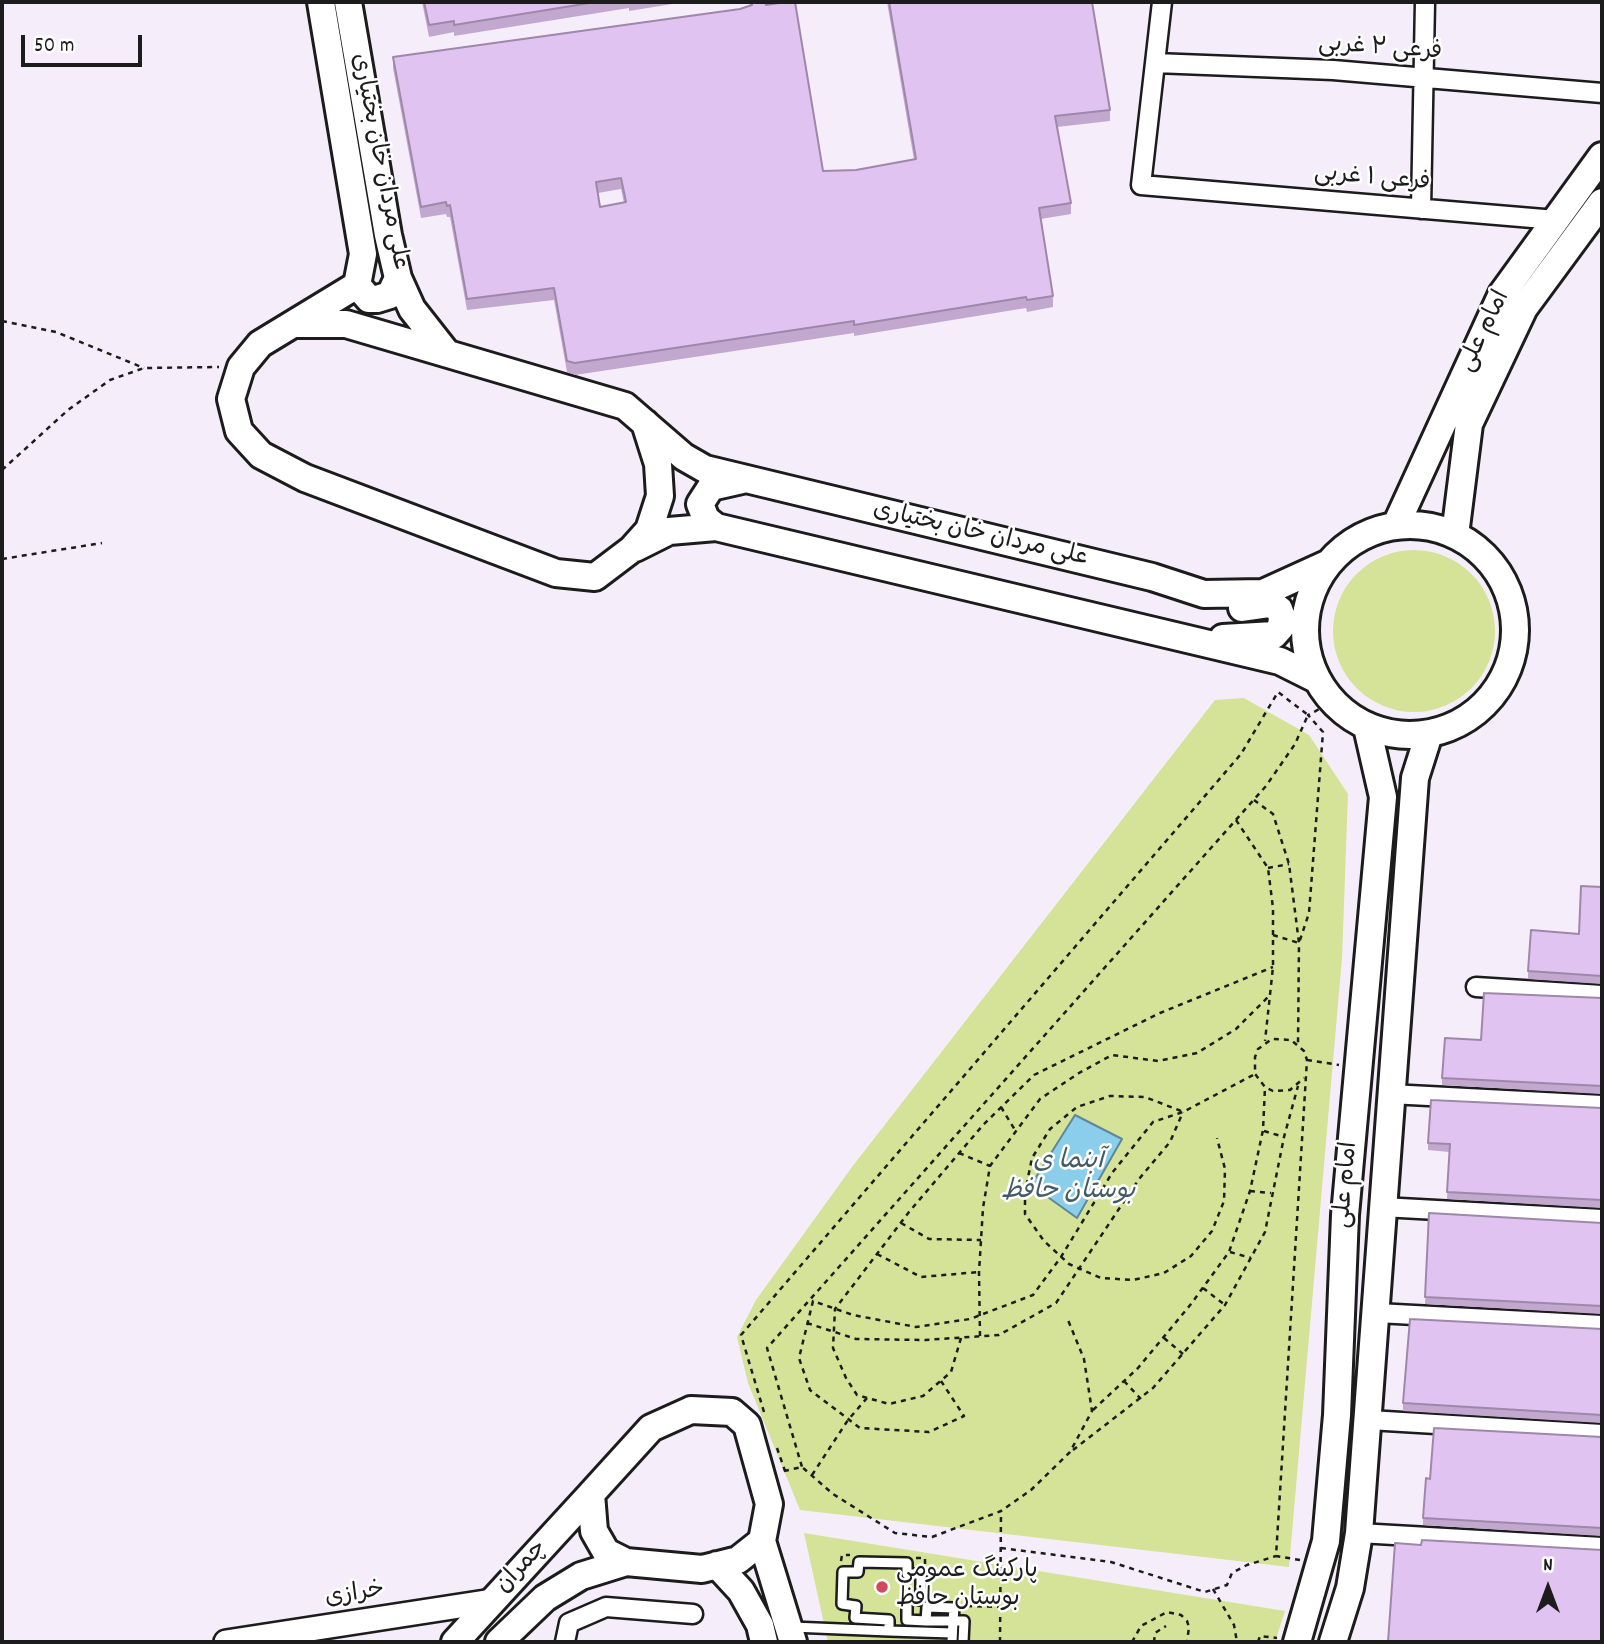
<!DOCTYPE html>
<html>
<head>
<meta charset="utf-8">
<style>
  body { margin:0 }
  #map { position:relative; width:1604px; height:1644px; overflow:hidden; background:#f6edfb; font-family:Dekko,sans-serif }
  canvas { display:block }
  .frame { position:absolute; inset:0; border:4px solid #1c1c1c; pointer-events:none }
  .north { position:absolute; left:1513px; top:1553px; width:70px; height:70px; -webkit-text-stroke:5px #fff; paint-order:stroke; rotate:0deg; font-size:19px; font-weight:700; line-height:28px; text-align:center; color:#1c1c1c }
  .north::after { content:''; display:block; margin:auto; width:24px; height:32px; background:#1c1c1c; clip-path:polygon(50% 0,100% 100%,50% 72%,0 100%) }
  .scale { position:absolute; left:21px; top:35px; width:121px; height:32px; box-sizing:border-box; border:4px solid #1c1c1c; border-top:0; padding-left:9px; font-size:21px; line-height:24px; white-space:nowrap; color:#1c1c1c; -webkit-text-stroke:5px #fff; paint-order:stroke }
</style>
</head>
<body>
<div id="map">
<canvas width="1604" height="1644"></canvas>
<div class="frame"></div>
<div class="north">N</div>
<div class="scale">50 m</div>
</div>
<script>
const ctx = document.querySelector('canvas').getContext('2d');
ctx.lineJoin = 'round';
function paint(path, color) { ctx.fillStyle = color; ctx.fill(path, 'evenodd'); }
const shape = rows => new Path2D(rows.map(r => 'M' + r).join(''));
function stroke(path, color, width, dash) { ctx.strokeStyle = color; ctx.lineWidth = width; ctx.lineCap = dash ? 'butt' : 'round'; ctx.setLineDash(dash || []); ctx.stroke(path); }
function drawText(font, color, halo, rows, align = 'center') {
  ctx.font = font + ' Dekko,"Playpen Sans Arabic",sans-serif'; ctx.lineWidth = 5; ctx.setLineDash([]); ctx.textBaseline = 'middle'; ctx.strokeStyle = halo; ctx.fillStyle = color; for (const [text, x, y, turn = 0] of rows) {
    ctx.save(); ctx.translate(x, y); ctx.rotate((+turn || 0) * Math.PI / 180); ctx.textAlign = isNaN(turn) ? turn : align; if (halo) ctx.strokeText(text, 0, 0); ctx.fillText(text, 0, 0); ctx.restore();
  }
}
const green = shape([
  '1333 631a81 81 0 1 1 162 0a81 81 0 1 1-162 0Z',
  [1244,698,1309,735,1348,794,1342,958,1289,1567,800,1510,748,1383,737,1337,756,1300,852,1167,1215,700],
  [804,1533,1285,1611,1275,1642,828,1642]
]);
const water = shape([
  [1075,1115,1122,1139,1077,1218,1031,1185,1075,1115]
]);
const path = shape([
  [2,321,56,332,144,368],
  [2,470,68,410,110,380,144,368,219,367],
  [2,559,102,543],
  [1254,800,1273,814,1289,864,1299,943,1298,1044],
  [1236,820,1268,868,1273,908,1273,967,1265,1041],
  [1268,868,1289,864],
  [1273,935,1299,943,1309,913,1323,732,1308,715,1333,702],
  [1307,1060,1339,1065],
  [1001,1107,1015,1130],
  [1181,1111,1145,1097,1110,1096,1077,1107,1050,1129,1032,1158,1025,1192,1025,1214,1044,1241,1069,1264,1101,1278,1133,1280,1164,1273,1191,1256,1212,1231,1224,1201,1225,1169,1217,1138],
  [1264,1131,1284,1137],
  [959,1153,990,1166],
  [1250,1191,1271,1193],
  [901,1223,929,1239,981,1240],
  [1230,1252,1251,1258],
  [877,1254,921,1277,979,1272],
  [1203,1288,1225,1305],
  [807,1323,856,1339,925,1340,999,1335,1056,1303,1139,1179,1170,1142,1183,1112],
  [980,1336,979,1272,983,1208,990,1166,1040,1099,1079,1073,1112,1055,1158,1061,1197,1053,1236,1029,1270,995],
  [961,1338,951,1372,923,1396,889,1404,857,1395,846,1378,833,1348,835,1309,909,1212,983,1125,1034,1075,1160,1013,1273,967],
  [1164,1338,1183,1354],
  [941,1381,964,1416,929,1432,860,1428,810,1390,799,1358,813,1301,853,1315,916,1327,970,1319,1033,1295,1061,1257,1112,1173,1153,1122,1183,1112,1255,1074],
  [1124,1381,1141,1399],
  [1093,1410,1138,1368,1191,1304,1229,1252,1250,1191,1263,1130,1265,1087],
  [764,1412,741,1335,1241,754,1278,692,1308,715,1295,744,1266,786,767,1348,802,1467],
  [777,1448,785,1471],
  [1073,1450,1153,1388,1225,1305,1265,1232,1284,1137,1298,1086],
  [784,1471,802,1467,833,1494,895,1533,932,1537,1001,1511,1031,1490,1070,1452,1092,1411,1084,1359,1068,1320],
  [812,1475,848,1420,867,1398],
  [1001,1548,1111,1562,1205,1592,1227,1585,1232,1573,1247,1565,1276,1556],
  [916,1558,925,1558,925,1564],
  [1300,1560,1276,1556,1307,1060,1304,1051,1291,1040,1272,1039,1258,1049,1255,1057,1255,1074,1265,1087,1273,1091,1290,1090,1304,1078],
  [841,1561,842,1555,850,1555],
  [1213,1589,1234,1625,1237,1642],
  [967,1606,1002,1607],
  [1000,1642,1001,1511],
  [1132,1642,1141,1626,1167,1612,1181,1615,1187,1621,1189,1627,1187,1642],
  [1154,1642,1155,1633,1166,1626],
  [1258,1642,1260,1636,1277,1638]
]);
const service = shape([
  [926,1621,953,1621,952,1642],
  [792,1627,889,1631,889,1620,855,1618,856,1606,842,1604,843,1572,858,1572,859,1562,907,1563,907,1574,921,1574,921,1600,907,1600,907,1620,926,1621,927,1607,954,1608,953,1621,964,1621,963,1642],
  [889,1631,952,1633]
]);
const minor = shape([
  [1162,2,1141,185,1556,220],
  [1155,63,1333,70,1602,93],
  [1421,209,1425,2],
  [1476,987,1602,995],
  [1390,1094,1602,1105],
  [1382,1207,1602,1219],
  [1377,1313,1602,1325],
  [1369,1420,1602,1434],
  [1359,1533,1602,1547],
  [565,1642,569,1623,606,1607,693,1614]
]);
const tertiary = shape([
  [226,1642,492,1601]
]);
const secondary = shape([
  [321,2,363,254,357,285,260,344,241,367,231,399,239,431,261,455,305,478,556,573,595,577,632,549,649,530,660,496,658,464,645,423],
  [348,2,388,235,398,278,412,309,445,351],
  [357,285,369,299,377,299,390,295,398,278],
  [295,324,346,324,625,406,684,457,705,469,1152,577,1204,594,1263,593,1329,563],
  [1396,525,1502,294,1602,156],
  '1305 630a105 105 0 1 1 210 0a105 105 0 1 1-210 0Z',
  [716,527,706,519,700,504,711,487,742,480],
  [1455,535,1469,424,1524,308,1602,202],
  [635,548,669,531,716,527,1280,661,1316,679],
  [1223,638,1274,635,1281,627,1282,617,1279,609,1270,604,1242,608],
  [691,1410,732,1412,747,1425,769,1504,762,1541,738,1560,702,1569,626,1562,606,1552,594,1531,591,1494,651,1428,691,1410],
  [762,1541,793,1642],
  [717,1565,741,1591,760,1625,764,1642],
  [455,1642,591,1494],
  [499,1642,545,1598,581,1576,626,1562],
  [1297,1642,1326,1541,1337,1415,1345,1215,1383,797,1367,727],
  [1333,1642,1350,1588,1359,1533,1415,778,1429,734]
]);
const wall = shape([
  [422,2,685,2,629,11,629,8,454,36,454,32,429,37],
  [749,2,765,2,823,171,856,170,914,160,887,2,1092,2,1110,110,1110,121,1057,127,1071,203,1071,214,1041,219,1053,296,1053,307,1027,312,1026,308,854,336,854,333,575,375,567,372,554,300,467,310,450,217,447,217,446,214,421,218,393,68,393,57,740,9,750,6],
  [621,189,624,203,600,207,598,193],
  [1602,887,1602,984,1528,979,1528,971,1579,934],
  [1602,998,1602,1094,1442,1085,1442,1078,1481,1040],
  [1602,1108,1602,1208,1447,1199,1449,1152,1428,1150,1428,1143],
  [1429,1213,1602,1223,1602,1314,1425,1304],
  [1602,1329,1602,1423,1403,1411,1403,1403],
  [1602,1437,1602,1536,1423,1525,1423,1518,1430,1479]
]);
const building = shape([
  [424,2,596,2,454,25,454,21,429,25,424,2],
  [751,2,765,2,766,5,785,2,795,2,823,171,856,170,916,159,889,2,1092,2,1110,110,1055,116,1071,203,1039,208,1053,296,1027,300,1026,297,854,325,854,321,575,363,567,361,554,288,467,299,450,205,447,206,446,202,421,207,393,57,740,9,752,5,751,2],
  [621,178,626,202,600,207,596,182,621,178],
  [1581,886,1602,887,1602,976,1528,971,1531,930,1579,934,1581,886],
  [1484,993,1602,998,1602,1086,1442,1078,1445,1038,1481,1040,1484,993],
  [1431,1100,1602,1108,1602,1200,1447,1192,1450,1144,1428,1143,1431,1100],
  [1429,1213,1602,1223,1602,1306,1425,1297,1429,1213],
  [1410,1319,1602,1329,1602,1415,1403,1403,1410,1319],
  [1434,1428,1602,1437,1602,1528,1423,1518,1426,1478,1430,1479,1434,1428],
  [1422,1540,1602,1550,1602,1642,1388,1642,1395,1543,1421,1545,1422,1540]
]);
const markers = [
  [882,1587,7,"#d1495b"]
];
const streetNames = [
  ["فرعی ۲ غربی",1380,50,4],
  ["علی مردان خان بختیاری",378,162,79],
  ["فرعی ۱ غربی",1372,180,5],
  ["امام علی",1486,332,-64],
  ["علی مردان خان بختیاری",980,536,13],
  ["امام علی",1348,1185,-85],
  ["چمران",523,1568,-47],
  ["خرازی",355,1596,-9]
];
const poiNames = [
  ["پارکینگ عمومی",896,1573],
  ["بوستان حافظ",896,1601]
];
const waterNames = [
  ["آبنما ی",1068,1163],
  ["بوستان حافظ",1068,1193]
];
paint(green, '#d4e397');
paint(water, '#8bceec');
stroke(water, '#5f8799', 2);
stroke(service, '#1c1c1c', 14);
stroke(minor, '#1c1c1c', 23);
stroke(tertiary, '#1c1c1c', 28);
stroke(secondary, '#1c1c1c', 32);
stroke(path, '#1c1c1c', 2.5, [5, 5]);
stroke(service, '#fff', 9);
stroke(minor, '#fff', 18);
stroke(tertiary, '#fff', 23);
stroke(secondary, '#fff', 26);
paint(wall, '#c2a8cf');
paint(building, '#e1c3f1');
stroke(building, '#9e88a9', 2);
for (const [x, y, r, color] of markers) { const dot = new Path2D(); dot.arc(x, y, r, 0, 2 * Math.PI); ctx.fillStyle = color; ctx.fill(dot); stroke(dot, '#fff', 2.5); }
drawText('24px', '#1c1c1c', '#fff', streetNames);
drawText('24px', '#1c1c1c', '#fff', poiNames, 'left');
drawText('italic 26px', '#435a65', '#fff', waterNames);
</script>
</body>
</html>
